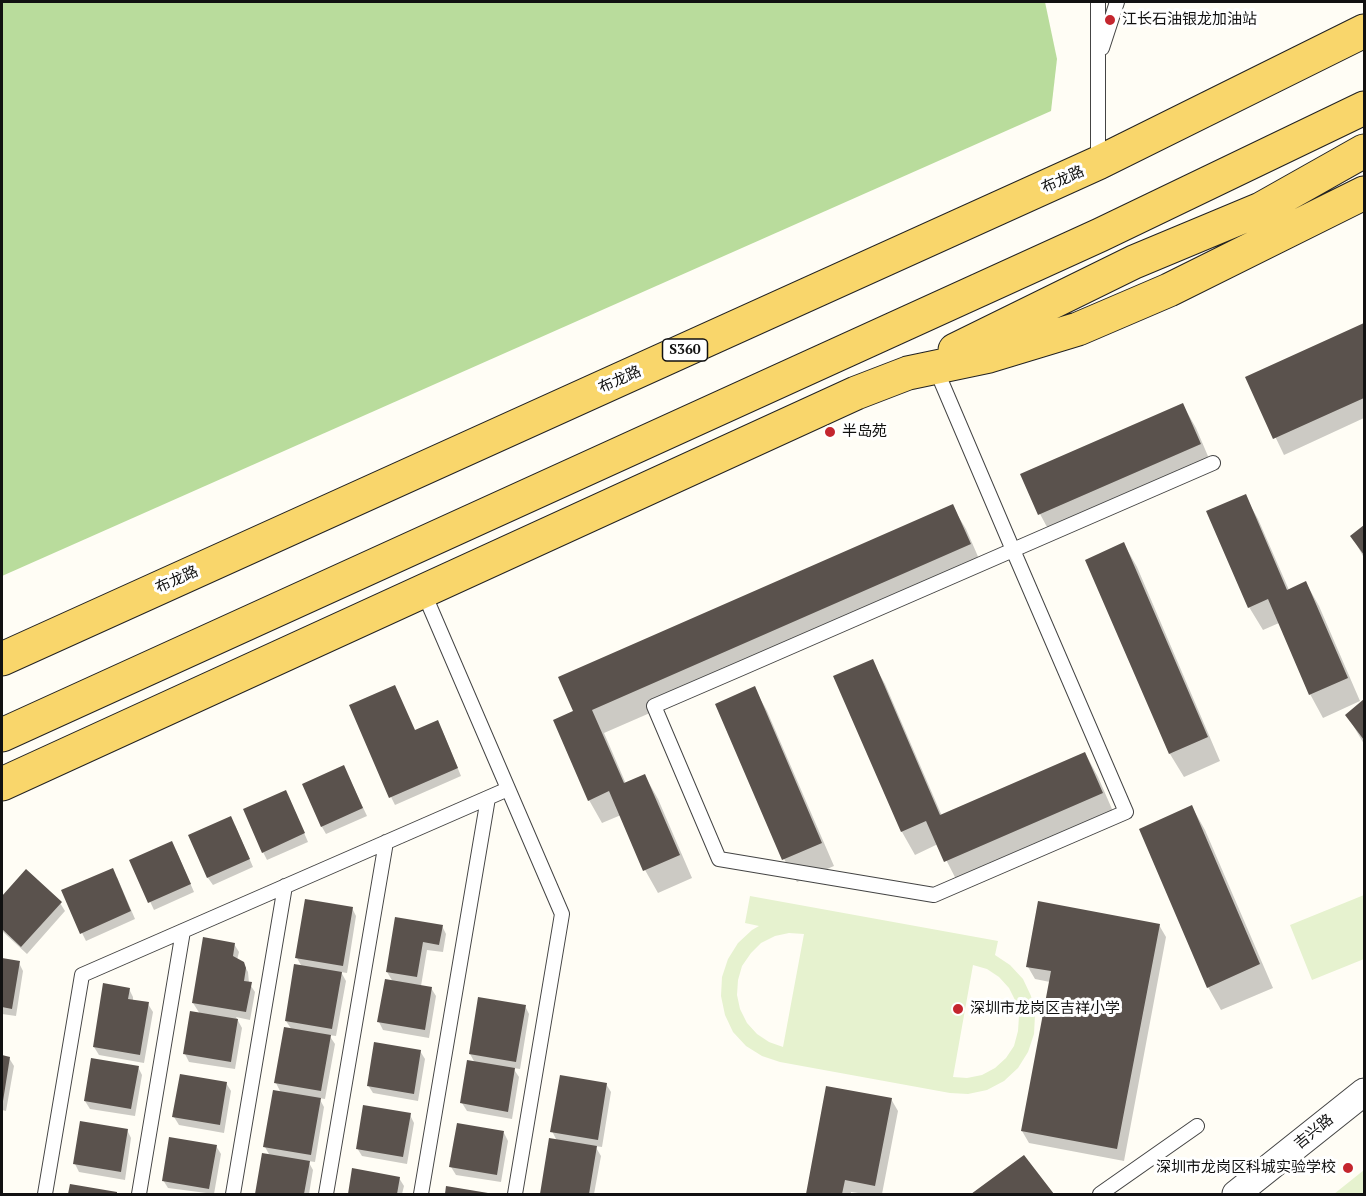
<!DOCTYPE html>
<html>
<head>
<meta charset="utf-8">
<style>
  body { margin:0 }
  #map { position:relative; width:1366px; height:1196px; overflow:hidden; background:#fffdf5; font-family:"PT Serif",serif }
  canvas { display:block }
  .frame { position:absolute; inset:0; border:3px solid #111; pointer-events:none }
</style>
</head>
<body>
<div id="map">
<canvas width="1366" height="1196"></canvas>
<div class="frame"></div>
</div>
<script>
const ctx = document.querySelector('canvas').getContext('2d');
ctx.lineJoin = 'round';
function paint(path, color) { ctx.fillStyle = color; ctx.fill(path, 'evenodd'); }
const shape = rows => new Path2D(rows.map(r => 'M' + r).join(''));
function stroke(path, color, width, dash) { ctx.strokeStyle = color; ctx.lineWidth = width; ctx.lineCap = dash ? 'butt' : 'round'; ctx.setLineDash(dash || []); ctx.stroke(path); }
function drawText(font, color, halo, rows, align = 'center') {
  ctx.font = font + ' "PT Serif","Noto Sans SC",serif'; ctx.lineWidth = 6; ctx.setLineDash([]); ctx.textBaseline = 'middle'; ctx.strokeStyle = halo; ctx.fillStyle = color; for (const [text, x, y, turn = 0] of rows) {
    ctx.save(); ctx.translate(x, y); ctx.rotate((+turn || 0) * Math.PI / 180); ctx.textAlign = isNaN(turn) ? turn : align; if (halo) ctx.strokeText(text, 0, 0); ctx.fillText(text, 0, 0); ctx.restore();
  }
}
const forest = shape([
  [2,2,1045,2,1057,59,1051,111,2,576]
]);
const pitch = shape([
  [1364,895,1364,959,1312,980,1290,925],
  [750,896,998,941,995,955,1010,965,1023,979,1031,996,1035,1015,1034,1034,1028,1052,1018,1068,1004,1081,987,1090,968,1094,950,1093,780,1062,762,1056,746,1046,733,1032,725,1015,721,996,722,977,728,959,738,943,752,930,759,926,745,923],
  [789,933,804,934,783,1047,769,1042,757,1034,747,1023,740,1009,737,995,738,980,742,966,751,953,761,943,775,936],
  [973,965,987,969,999,977,1009,988,1016,1002,1019,1016,1018,1031,1014,1046,1006,1058,995,1068,982,1075,967,1078,953,1077],
  [1364,1170,1364,1194,1334,1194]
]);
const shadow = shape([
  [1364,324,1364,418,1284,455,1247,378],
  [1183,405,1196,428,1213,468,1053,538,1040,514,1022,475],
  [1245,496,1258,519,1289,590,1306,583,1319,606,1360,701,1323,718,1310,694,1279,623,1263,630,1249,607],
  [952,506,966,529,983,568,604,733,626,784,645,776,658,799,692,878,658,893,645,870,621,815,602,823,589,800,575,712],
  [1364,527,1364,558,1352,536],
  [1124,544,1137,567,1220,761,1184,777,1170,754,1087,561],
  [872,661,885,684,942,816,1085,753,1098,777,1115,816,959,885,938,844,915,855,902,832],
  [754,688,767,711,834,866,797,882,784,859],
  [1364,701,1364,744,1347,715],
  [442,730,461,776,395,805,391,797,415,732],
  [344,767,367,816,326,834,322,827],
  [290,800,308,842,267,860,263,852],
  [1192,807,1205,830,1273,988,1221,1010,1208,987],
  [235,825,253,867,213,885,208,878],
  [176,850,194,892,154,910,131,861],
  [26,871,60,903,65,911,27,954,2,931,2,899],
  [117,877,135,919,86,941,82,933],
  [352,908,356,916,347,973,341,972,346,981,336,1036,329,1035,335,1044,325,1099,319,1098,324,1107,315,1162,308,1161,313,1170,309,1194,257,1194,263,1155,270,1156,265,1147,281,1093,276,1083,292,1030,286,1021,302,967,297,958],
  [1159,925,1166,937,1124,1161,1029,1143,1022,1131,1050,982,1035,979,1028,967],
  [442,926,446,934,443,952,427,950,421,986,431,988,436,996,429,1038,383,1030,379,1022,393,982,387,972],
  [234,944,239,952,237,960,243,963,248,972,249,983,255,992,250,1020,236,1017,242,1028,235,1069,189,1062,185,1054,200,1014,193,1003],
  [2,960,19,963,23,971,16,1016,2,1014],
  [129,989,133,997,133,1001,148,1004,153,1012,144,1063,99,1055,94,1047],
  [525,1006,529,1014,520,1069,513,1068,519,1077,512,1119,467,1111,462,1103,475,1063,470,1054],
  [420,1051,425,1059,418,1101,373,1093,368,1085],
  [2,1057,9,1058,14,1066,6,1111,2,1110],
  [138,1067,142,1075,135,1116,90,1109,85,1101],
  [226,1083,231,1091,224,1133,179,1125,174,1117],
  [606,1084,611,1092,602,1147,595,1146,601,1156,594,1194,541,1194,550,1140,557,1141,552,1131],
  [828,1087,891,1099,898,1111,882,1194,865,1194,851,1192,851,1194,808,1194],
  [410,1115,414,1123,407,1164,362,1156,357,1148],
  [127,1130,131,1138,125,1180,79,1172,75,1164],
  [504,1133,508,1141,501,1182,456,1175,451,1167],
  [216,1146,221,1154,214,1194,168,1188,163,1180],
  [1024,1157,1052,1194,973,1194],
  [354,1170,399,1178,404,1186,402,1194,350,1194],
  [71,1186,116,1193,117,1194,70,1194],
  [447,1188,486,1194,446,1194]
]);
const building = shape([
  [1364,323,1364,398,1273,439,1245,377],
  [1183,403,1201,444,1038,515,1020,474],
  [1246,494,1287,590,1306,581,1348,678,1309,695,1268,599,1248,608,1206,511],
  [953,504,971,544,592,710,624,783,645,774,680,855,643,871,609,791,588,801,553,720,573,711,558,677],
  [1364,525,1364,555,1350,536],
  [1124,542,1208,737,1169,754,1085,560],
  [873,659,940,815,1085,752,1103,793,944,862,926,821,901,832,833,676],
  [395,685,415,730,438,720,458,768,389,798,349,705],
  [755,686,822,843,782,860,715,704],
  [1364,699,1364,740,1345,715],
  [344,765,363,808,321,827,302,784],
  [286,790,305,833,262,853,243,809],
  [1192,805,1260,964,1207,988,1139,829],
  [231,816,250,859,207,878,188,835],
  [172,841,191,884,148,903,129,860],
  [113,868,131,911,80,934,61,890],
  [26,869,62,902,21,947,2,929,2,896],
  [305,899,353,907,343,966,295,958],
  [1038,901,1160,924,1117,1149,1021,1131,1051,971,1026,967],
  [395,917,443,925,439,945,423,942,417,977,386,972],
  [203,937,235,943,233,956,244,962,246,968,244,981,252,982,246,1012,192,1003],
  [2,958,20,961,12,1009,2,1007],
  [294,964,342,972,332,1029,285,1021],
  [385,979,432,987,425,1030,377,1022],
  [103,983,130,988,128,999,149,1002,140,1055,93,1047],
  [478,997,526,1005,516,1062,469,1054],
  [190,1011,238,1019,231,1062,183,1054],
  [284,1027,331,1035,321,1091,274,1083],
  [374,1042,421,1050,414,1094,367,1086],
  [2,1055,10,1057,3,1101,2,1101],
  [91,1058,139,1066,131,1109,84,1101],
  [467,1060,515,1068,508,1112,460,1103],
  [180,1074,227,1082,220,1125,172,1117],
  [560,1075,607,1083,598,1140,550,1132],
  [826,1086,892,1098,875,1186,845,1180,842,1194,806,1194],
  [273,1090,321,1098,311,1155,263,1147],
  [363,1105,411,1113,403,1157,356,1149],
  [80,1121,128,1129,121,1172,73,1164],
  [457,1123,504,1131,497,1175,449,1167],
  [169,1137,217,1145,209,1189,162,1181],
  [549,1138,597,1146,589,1194,540,1194],
  [262,1153,310,1161,304,1194,255,1194],
  [1024,1155,1054,1194,971,1194],
  [352,1168,400,1177,397,1194,348,1194],
  [70,1184,117,1192,117,1194,68,1194],
  [446,1186,488,1193,488,1194,445,1194]
]);
const lane = shape([
  [1098,2,1098,161],
  [1102,48,1117,2],
  [935,367,1013,550,1126,812,934,895,719,859,654,706,742,668,1013,550,1213,463],
  [423,591,562,914,515,1194],
  [45,1194,82,975,508,789],
  [139,1194,183,931],
  [233,1194,285,886],
  [326,1194,386,842],
  [421,1194,488,798],
  [1100,1194,1197,1126]
]);
const street = shape([
  [1236,1194,1364,1092]
]);
const primary = shape([
  [955,350,1134,262,1261,209,1364,151],
  [2,659,1098,163,1364,31],
  [2,735,1100,235,1364,108],
  [2,784,856,393,908,373,989,356,1078,329,1169,290,1364,193]
]);
const markers = [
  [1110,20,6,"#c4262e"],
  [830,432,6,"#c4262e"],
  [958,1009,6,"#c4262e"],
  [1348,1168,6,"#c4262e"]
];
const shields = [
  [685,350,45]
];
const shieldNames = [
  ["S360",685,350]
];
const poiNames = [
  ["江长石油银龙加油站",1122,20],
  ["半岛苑",842,432],
  ["深圳市龙岗区吉祥小学",970,1009],
  ["深圳市龙岗区科城实验学校",1336,1168,"right"]
];
const streetNames = [
  ["布龙路",1063,180,-24],
  ["布龙路",620,380,-24],
  ["布龙路",177,580,-24],
  ["吉兴路",1314,1132,-39]
];
paint(forest, '#b9dc9c');
paint(pitch, '#e6f2cf');
paint(shadow, '#0003');
paint(building, '#5a524d');
stroke(lane, '#444', 16);
stroke(street, '#444', 29);
stroke(primary, '#222', 35);
stroke(lane, '#fff', 14);
stroke(street, '#fff', 27);
stroke(primary, '#f9d66b', 33);
for (const [x, y, r, color] of markers) { const dot = new Path2D(); dot.arc(x, y, r, 0, 2 * Math.PI); ctx.fillStyle = color; ctx.fill(dot); stroke(dot, '#fff', 2); }
for (const [x, y, w] of shields) { const box = new Path2D(); box.roundRect(x - w / 2, y - 11, w, 22, 4.5); ctx.fillStyle = '#fff'; ctx.fill(box); stroke(box, '#111', 1.5); }
drawText('bold 14px', '#111', null, shieldNames);
drawText('15px', '#111', '#fff', poiNames, 'left');
drawText('15px', '#111', '#fff', streetNames);
</script>
</body>
</html>
